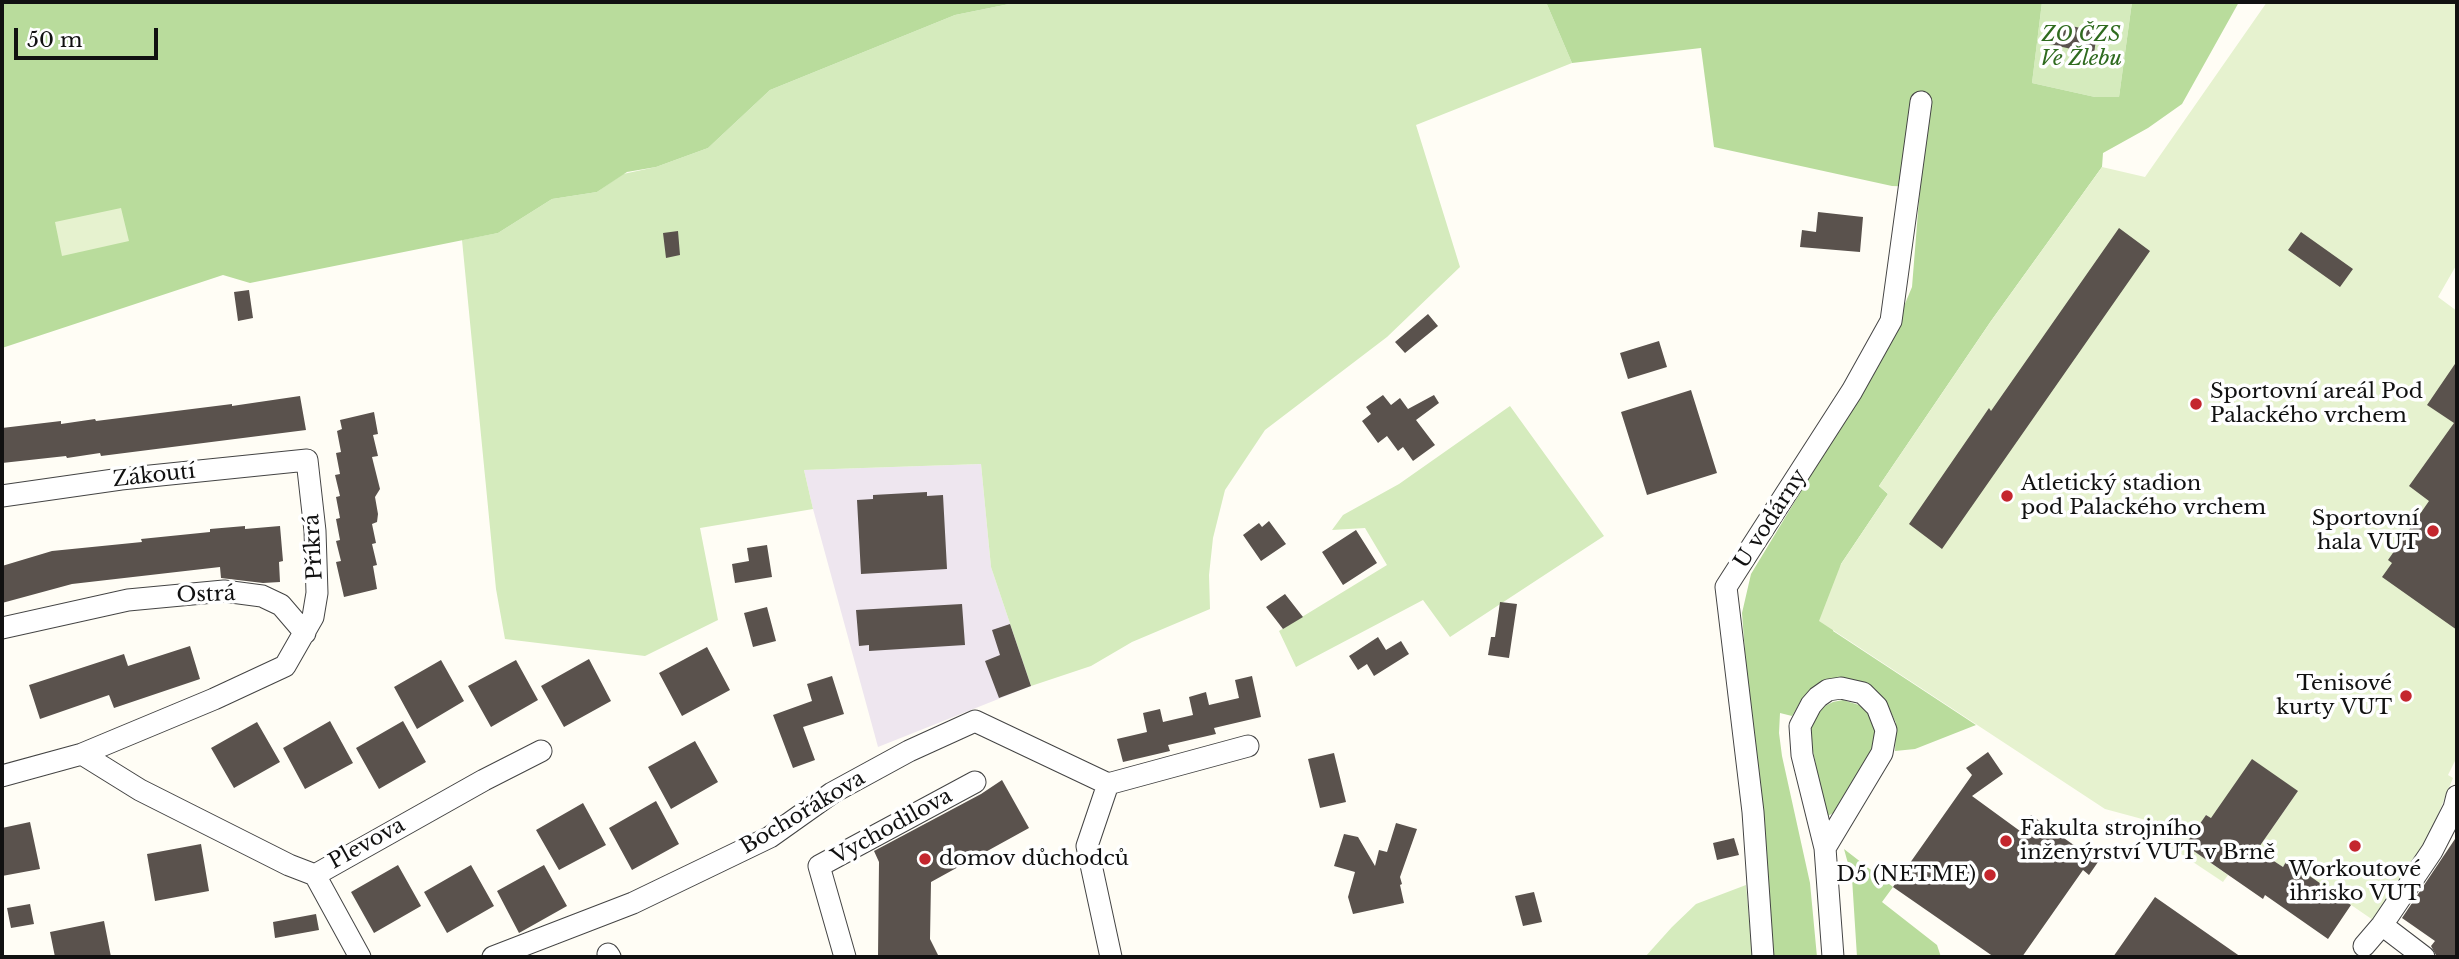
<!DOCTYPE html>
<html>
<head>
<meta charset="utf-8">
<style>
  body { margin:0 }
  #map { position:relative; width:2459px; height:959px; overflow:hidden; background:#fffdf5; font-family:"Libre Baskerville",serif }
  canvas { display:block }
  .frame { position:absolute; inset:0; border:4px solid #111; pointer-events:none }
  .scale { position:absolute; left:14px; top:28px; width:144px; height:32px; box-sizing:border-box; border:4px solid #111; border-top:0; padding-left:9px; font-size:21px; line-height:24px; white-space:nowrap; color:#111; -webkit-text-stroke:5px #fff; paint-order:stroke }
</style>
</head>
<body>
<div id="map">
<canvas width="2459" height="959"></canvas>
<div class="frame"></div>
<div class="scale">50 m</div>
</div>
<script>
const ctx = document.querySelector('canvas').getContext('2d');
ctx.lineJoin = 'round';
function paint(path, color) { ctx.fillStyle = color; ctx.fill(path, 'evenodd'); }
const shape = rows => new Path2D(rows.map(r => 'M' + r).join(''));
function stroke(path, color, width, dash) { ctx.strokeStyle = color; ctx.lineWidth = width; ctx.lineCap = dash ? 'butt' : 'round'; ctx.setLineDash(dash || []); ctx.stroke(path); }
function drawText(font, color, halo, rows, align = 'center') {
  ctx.font = font + ' "Libre Baskerville",serif'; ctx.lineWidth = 7; ctx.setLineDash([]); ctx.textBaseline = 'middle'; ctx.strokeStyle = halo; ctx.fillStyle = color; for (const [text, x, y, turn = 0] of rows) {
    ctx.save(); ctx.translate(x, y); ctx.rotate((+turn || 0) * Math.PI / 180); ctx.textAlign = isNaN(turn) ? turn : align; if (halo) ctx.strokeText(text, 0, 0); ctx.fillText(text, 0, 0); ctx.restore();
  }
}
const industrial = shape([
  [981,464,991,567,1031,686,878,747,813,509,804,470]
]);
const green = shape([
  [1019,2,1546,2,1572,63,1416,125,1460,267,1387,337,1265,430,1225,490,1213,538,1209,575,1210,609,1132,642,1091,666,1031,686,991,567,981,464,804,470,813,509,700,528,718,620,645,656,505,639,496,589,462,240,498,233,552,199,597,192,623,174,656,167,708,148,770,90,955,15],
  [2042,2,2132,2,2119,97,2095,97,2032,83],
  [1510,406,1604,536,1450,637,1423,600,1296,667,1279,631,1387,565,1365,528,1332,530,1343,515,1399,484],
  [1746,885,1753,957,1645,957,1672,927,1696,904]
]);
const forest = shape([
  [2,2,1019,2,955,15,770,90,708,148,656,167,627,172,597,192,552,199,498,233,250,283,223,275,2,348],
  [1546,2,2042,2,2032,83,2095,97,2119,97,2132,2,2239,2,2182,104,2148,128,2103,153,2102,167,1991,321,1879,486,1888,494,1841,564,1833,631,1976,725,1915,749,1895,751,1896,723,1886,702,1873,689,1814,687,1802,699,1792,716,1780,713,1779,733,1782,756,1810,883,1817,957,1768,957,1742,613,1751,574,1884,354,1912,287,1920,187,1892,186,1714,147,1701,48,1572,63],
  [1843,700,1859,705,1868,712,1876,727,1873,747,1833,813,1828,816,1826,814,1809,732,1813,717,1823,707,1833,702],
  [1844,849,1893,887,1882,902,1937,945,1941,957,1857,957,1852,878]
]);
const pitch = shape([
  [2267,2,2457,2,2457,264,2438,297,2457,311,2457,757,2448,775,2453,778,2425,846,2373,920,2287,861,2283,867,2257,850,2298,791,2211,818,2206,815,2185,845,2228,875,2223,882,2160,840,2166,830,2157,823,2105,809,1819,621,1841,564,1888,494,1879,486,1991,321,2102,167,2145,177],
  [121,208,129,241,62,256,55,222]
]);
const building = shape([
  [2055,22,2097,32,2094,54,2049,44,2052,23],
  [1818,212,1863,217,1860,252,1800,247,1802,230,1816,232],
  [2119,228,2150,251,1942,549,1909,524,1989,408,1991,411],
  [678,231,680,255,666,258,663,233],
  [2301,232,2353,269,2340,287,2288,250],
  [249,290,253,318,238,321,234,292],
  [1428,314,1438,326,1405,353,1395,342],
  [1659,341,1667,367,1628,379,1620,353],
  [2457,361,2457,630,2382,577,2392,563,2388,560,2429,501,2409,486,2454,423,2427,405],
  [1691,390,1717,473,1647,495,1621,412],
  [1383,395,1391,405,1400,398,1408,409,1434,395,1439,403,1416,420,1435,445,1413,461,1403,447,1398,451,1387,436,1378,443,1362,421,1371,414,1366,407],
  [300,396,306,430,101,456,100,453,67,458,66,456,2,463,2,428,61,421,61,424,95,419,96,421,232,404,232,406],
  [374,412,378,434,373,435,378,456,372,457,380,489,375,497,378,514,377,522,372,524,376,543,372,544,377,565,373,566,377,589,344,597,336,562,341,561,336,541,340,540,336,519,340,518,336,497,340,496,335,475,340,474,336,453,341,452,337,431,342,429,340,420],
  [927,492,927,496,943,495,947,569,861,574,857,500,873,499,873,495],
  [1269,521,1286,544,1261,561,1243,535,1259,523,1262,527],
  [245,526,245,529,280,526,283,561,279,562,280,582,263,583,221,578,220,567,72,584,2,603,2,566,52,551,142,542,141,539,210,532,210,529],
  [1356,530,1377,563,1343,585,1322,552],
  [767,545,772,577,735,583,732,564,749,561,747,548],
  [1285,594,1303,617,1283,629,1266,607],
  [1500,602,1517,604,1509,658,1488,655,1491,637,1495,637],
  [962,604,965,645,869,651,869,645,859,646,856,610],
  [767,607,776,641,753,647,744,613],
  [1010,624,1031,686,999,698,985,661,1000,655,992,630],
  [1378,637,1386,650,1401,641,1409,654,1374,676,1367,664,1358,670,1349,656],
  [190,646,200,679,114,708,109,695,40,719,29,685,124,654,128,666],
  [707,647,730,690,682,716,659,673],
  [589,659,611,701,564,727,541,686],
  [441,660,464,701,417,729,394,687],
  [516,660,538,700,491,727,468,686],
  [832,676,844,714,803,727,815,760,793,768,773,715,812,701,807,684],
  [1252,676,1261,717,1214,728,1216,734,1168,745,1170,751,1123,762,1117,739,1147,732,1143,713,1160,709,1163,722,1193,715,1189,697,1206,692,1209,705,1239,698,1235,680],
  [330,721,353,763,305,789,283,748],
  [403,721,426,762,379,789,356,748],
  [257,722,280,762,234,788,211,748],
  [695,741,718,782,671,809,648,767],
  [1988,752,2003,774,1972,796,2020,831,2031,815,2098,862,2089,875,2083,870,2022,957,1994,957,1893,887,1972,775,1966,768],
  [1334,753,1346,802,1320,808,1308,759],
  [2252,759,2298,791,2257,850,2283,867,2287,860,2351,905,2328,939,2265,895,2263,899,2185,845,2206,815,2211,818],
  [1002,780,1029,828,931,882,930,939,939,957,878,957,879,862,874,851,981,794],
  [656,801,679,844,632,870,609,828],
  [583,803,606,845,559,870,536,830],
  [30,822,40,869,2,876,2,828],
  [1396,823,1417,829,1400,877,1402,884,1400,885,1404,903,1353,914,1348,897,1355,872,1334,866,1344,834,1358,837,1375,866,1379,850,1387,852],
  [2457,836,2457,957,2437,957,2431,946,2435,941,2402,918],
  [1734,838,1739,855,1717,860,1713,843],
  [201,844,209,891,155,901,147,854],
  [398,865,421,906,374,933,351,892],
  [471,865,494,906,447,933,424,892],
  [544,865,567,906,519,933,497,891],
  [1534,892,1542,922,1523,926,1515,896],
  [2155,897,2241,957,2113,957],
  [30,904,34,924,11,928,7,908],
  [316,914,319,930,275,938,273,922],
  [104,921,111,957,55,957,50,932]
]);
const minor = shape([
  [2,496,121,479,307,460,315,531,317,593,313,617,285,666,214,699,82,754,2,776],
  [2,628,128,600,224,591,262,596,281,605,305,633],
  [82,754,140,790,289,865,315,875],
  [1108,784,1087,846,1111,957],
  [1825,848,1882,753,1886,730,1877,707,1863,693,1841,688,1828,690,1818,697,1811,705,1800,726,1802,755,1825,848,1833,957],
  [315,875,484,780,541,751],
  [315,875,360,957],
  [2382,925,2424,957],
  [2364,946,2382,925,2432,851,2454,808,2457,796],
  [608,954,610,957],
  [493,957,633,903,770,837,832,793,909,751,975,721,1108,784,1248,746],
  [845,957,819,866,975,782],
  [1763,957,1753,812,1726,587,1852,391,1891,321,1921,102]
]);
const markers = [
  [2196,404,7,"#c4262e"],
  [2007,496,7,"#c4262e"],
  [2433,531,7,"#c4262e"],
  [2406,696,7,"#c4262e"],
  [2006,841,7,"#c4262e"],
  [2355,846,7,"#c4262e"],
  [925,859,7,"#c4262e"],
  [1990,875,7,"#c4262e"]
];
const parkNames = [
  ["ZO ČZS",2081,35],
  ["Ve Žlebu",2081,59]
];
const poiNames = [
  ["Sportovní areál Pod",2210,392],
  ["Palackého vrchem",2210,416],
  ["Atletický stadion",2021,484],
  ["pod Palackého vrchem",2021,508],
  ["Sportovní",2419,519,"right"],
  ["hala VUT",2419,543,"right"],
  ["Tenisové",2392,684,"right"],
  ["kurty VUT",2392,708,"right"],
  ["Fakulta strojního",2020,829],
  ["inženýrství VUT v Brně",2020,853],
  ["domov důchodců",939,859],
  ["Workoutové",2355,870,"center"],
  ["ihrisko VUT",2355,894,"center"],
  ["D5 (NETME)",1976,875,"right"]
];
const streetNames = [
  ["Zákoutí",154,476,-6],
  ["U vodárny",1771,519,-57],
  ["Příkrá",314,547,-93],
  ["Ostrá",206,595,-2],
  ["Bochořákova",803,813,-31],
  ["Vychodilova",892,827,-29],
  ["Plevova",367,844,-29]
];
paint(industrial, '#eee6ef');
paint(green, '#d5ebbd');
paint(forest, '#b9dc9c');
paint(pitch, '#e6f2cf');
paint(building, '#5a524d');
stroke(minor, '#444', 23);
stroke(minor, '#fff', 21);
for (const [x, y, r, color] of markers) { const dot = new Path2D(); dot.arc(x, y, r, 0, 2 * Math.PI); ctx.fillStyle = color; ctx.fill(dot); stroke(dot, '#fff', 2.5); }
drawText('italic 21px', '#2f6b1f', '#fff', parkNames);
drawText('21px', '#111', '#fff', poiNames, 'left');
drawText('21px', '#111', '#fff', streetNames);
</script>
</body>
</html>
